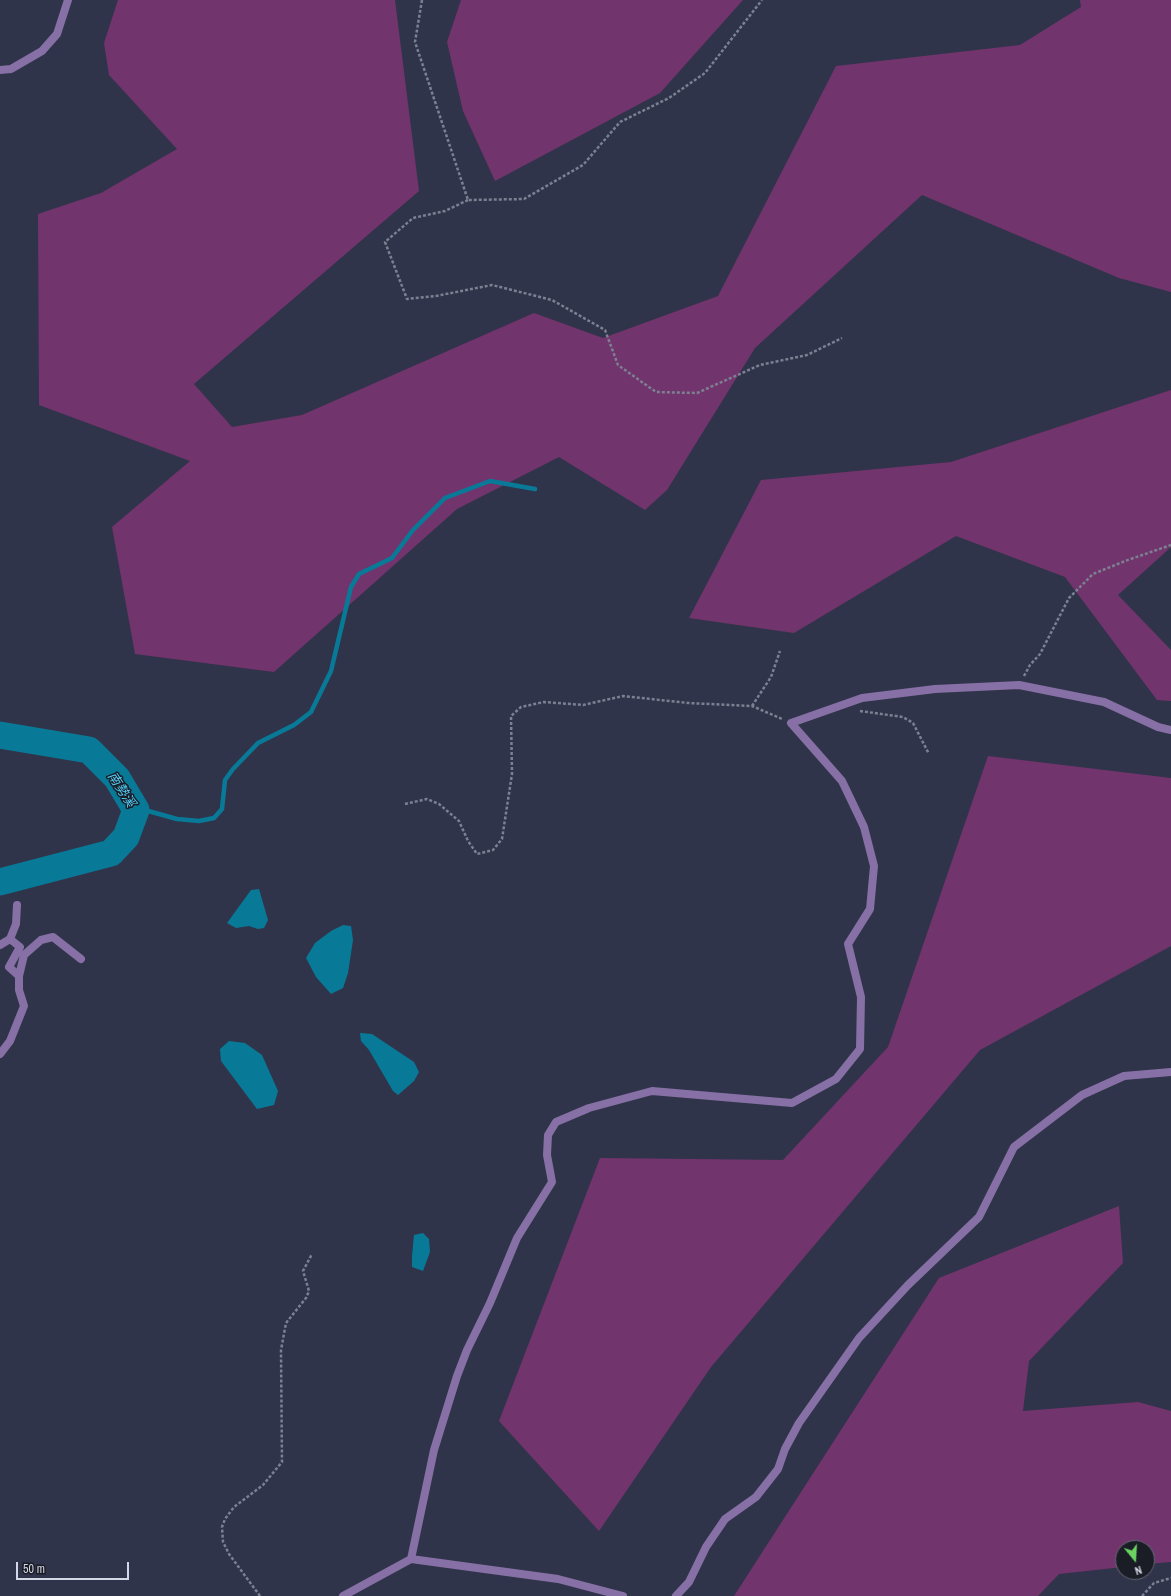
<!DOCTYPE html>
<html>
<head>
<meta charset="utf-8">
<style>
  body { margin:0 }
  #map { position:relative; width:1171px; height:1596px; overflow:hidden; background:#30344a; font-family:"Archivo Narrow",sans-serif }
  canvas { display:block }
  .north { position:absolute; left:1115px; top:1540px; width:40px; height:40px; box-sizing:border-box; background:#1a1c26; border:1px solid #646772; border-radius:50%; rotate:162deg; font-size:11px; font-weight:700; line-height:16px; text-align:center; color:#d4d7e5 }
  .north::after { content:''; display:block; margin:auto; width:14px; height:18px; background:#6cd362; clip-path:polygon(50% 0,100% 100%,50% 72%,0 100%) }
  .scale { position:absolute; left:16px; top:1562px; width:113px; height:18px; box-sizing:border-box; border:2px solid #d4d7e5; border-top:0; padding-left:5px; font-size:12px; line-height:14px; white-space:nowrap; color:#d4d7e5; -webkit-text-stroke:3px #1a1c26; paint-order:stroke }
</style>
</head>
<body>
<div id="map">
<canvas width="1171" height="1596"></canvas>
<div class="north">N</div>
<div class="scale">50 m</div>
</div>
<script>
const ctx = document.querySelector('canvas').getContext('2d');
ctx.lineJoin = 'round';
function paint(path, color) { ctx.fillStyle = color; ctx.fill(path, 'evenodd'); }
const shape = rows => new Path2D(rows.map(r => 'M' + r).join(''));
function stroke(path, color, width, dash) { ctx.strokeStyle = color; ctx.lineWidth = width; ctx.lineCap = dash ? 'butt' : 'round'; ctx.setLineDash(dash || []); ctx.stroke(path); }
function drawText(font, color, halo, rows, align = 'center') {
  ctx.font = font + ' "Archivo Narrow","Noto Sans TC",sans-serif'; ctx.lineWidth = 3; ctx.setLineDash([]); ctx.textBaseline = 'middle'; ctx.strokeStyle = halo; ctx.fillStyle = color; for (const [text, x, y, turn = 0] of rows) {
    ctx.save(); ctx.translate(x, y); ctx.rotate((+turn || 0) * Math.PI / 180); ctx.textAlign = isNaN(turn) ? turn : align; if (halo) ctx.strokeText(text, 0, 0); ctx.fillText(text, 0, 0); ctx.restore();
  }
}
const green = shape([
  [118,0,395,0,419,191,194,384,232,427,302,415,534,313,603,338,718,296,836,66,1020,45,1081,7,1080,0,1171,0,1171,292,1119,278,922,195,755,348,667,490,645,510,559,457,457,509,274,672,135,654,112,527,190,461,39,405,38,214,101,193,177,149,109,75,104,43],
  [461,0,743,0,660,93,495,181,463,111,447,42],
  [1171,390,1171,547,1118,595,1171,650,1171,701,1157,700,1065,577,956,536,794,633,689,618,761,480,951,462],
  [988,756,1171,778,1171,946,980,1050,711,1367,599,1531,499,1421,600,1158,783,1160,888,1047],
  [1119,1206,1123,1263,1029,1361,1023,1411,1138,1402,1171,1411,1171,1562,1147,1564,1147,1548,1123,1548,1123,1567,1059,1574,1038,1596,734,1596,939,1278]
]);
const water = shape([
  [259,889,268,920,264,928,258,929,249,926,236,928,227,923,251,890],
  [343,925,351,926,353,940,348,973,343,988,331,994,316,977,306,958,315,943,331,931],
  [360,1033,372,1034,414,1062,419,1072,414,1081,398,1095,393,1091,369,1050,361,1041],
  [229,1041,245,1043,262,1055,278,1091,274,1105,257,1109,221,1061,220,1049],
  [423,1233,429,1239,430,1252,423,1271,412,1267,412,1256,414,1235]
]);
const stream = shape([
  [136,810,141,809,177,819,199,821,214,818,222,809,225,780,233,769,258,743,294,725,311,712,331,671,351,587,359,574,392,558,413,530,445,498,490,481,535,489]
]);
const river = shape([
  [0,735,89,750,117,778,136,810,126,837,111,853,0,882]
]);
const path = shape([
  [422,0,415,42,468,200,524,199,583,165,620,122,669,98,705,73,762,0],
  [468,200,445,211,413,218,385,242,407,299,436,296,492,285,552,300,605,330,618,365,656,392,697,393,760,365,807,355,842,338],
  [1024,676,1030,665,1040,654,1069,598,1093,574,1125,561,1171,545],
  [752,706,771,677,780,651],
  [860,711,903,717,913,723,929,754],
  [405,804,427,799,439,804,459,821,468,841,477,854,493,850,502,839,512,774,511,716,521,707,544,702,583,705,623,696,688,703,752,706,782,719],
  [260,1596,229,1554,223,1542,222,1527,225,1519,234,1507,263,1485,282,1462,281,1350,286,1323,306,1298,309,1291,303,1271,312,1254],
  [1142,1596,1154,1583,1171,1578]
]);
const service = shape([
  [10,939,16,924,17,905],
  [0,945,10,939,20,947,9,967,19,976],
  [0,1054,10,1041,24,1006,19,990,19,976,24,955,41,940,53,937,81,959],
  [411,1559,558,1579,623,1596],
  [343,1596,411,1559,434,1450,457,1376,467,1350,490,1303,517,1238,552,1182,547,1155,548,1135,556,1122,589,1108,652,1091,792,1103,836,1079,860,1049,861,997,848,944,870,909,874,866,864,827,842,781,791,723,862,698,935,689,1019,685,1104,702,1158,727,1171,730],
  [676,1596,689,1582,706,1547,725,1519,756,1497,778,1469,785,1449,799,1423,859,1338,908,1285,979,1217,1014,1147,1082,1095,1124,1076,1171,1072]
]);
const minor = shape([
  [0,70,11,69,42,51,57,34,68,0]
]);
const waterNames = [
  ["南勢溪",121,790,57]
];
paint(green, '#72346c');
paint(water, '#087a98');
stroke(stream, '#087a98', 4.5);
stroke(river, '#087a98', 27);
stroke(path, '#7c8092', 2.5, [3, 2]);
stroke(service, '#8770a5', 8);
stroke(minor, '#8770a5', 8);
drawText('italic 13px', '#53d0f8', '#1a1c26', waterNames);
</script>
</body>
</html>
